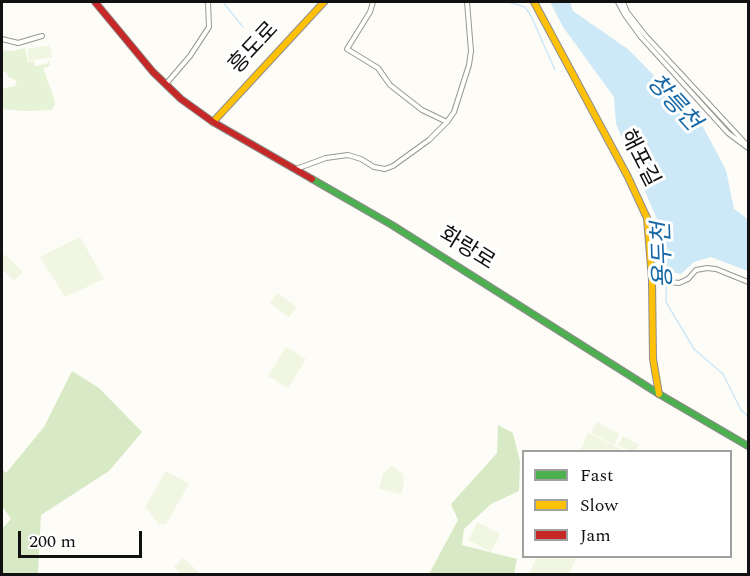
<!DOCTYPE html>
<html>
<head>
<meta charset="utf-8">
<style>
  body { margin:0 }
  #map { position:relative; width:750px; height:576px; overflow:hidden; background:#fdfcf7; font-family:Spectral,serif }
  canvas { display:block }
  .frame { position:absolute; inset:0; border:3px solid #111; pointer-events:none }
  .legend { position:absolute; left:522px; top:450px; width:210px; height:108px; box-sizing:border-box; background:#fff; border:2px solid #a0a0a0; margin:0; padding:8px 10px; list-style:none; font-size:18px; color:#111 }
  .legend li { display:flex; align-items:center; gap:12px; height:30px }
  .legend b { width:30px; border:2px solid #a0a0a0 }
  .scale { position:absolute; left:18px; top:531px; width:124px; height:27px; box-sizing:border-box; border:3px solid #111; border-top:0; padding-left:8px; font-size:18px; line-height:21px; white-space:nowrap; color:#111; -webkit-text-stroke:4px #fff; paint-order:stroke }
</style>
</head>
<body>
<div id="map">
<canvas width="750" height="576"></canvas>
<div class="frame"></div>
<ul class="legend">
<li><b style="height:8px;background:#4caf50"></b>Fast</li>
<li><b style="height:8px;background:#ffc107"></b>Slow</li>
<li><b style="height:8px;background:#c62828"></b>Jam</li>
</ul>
<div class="scale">200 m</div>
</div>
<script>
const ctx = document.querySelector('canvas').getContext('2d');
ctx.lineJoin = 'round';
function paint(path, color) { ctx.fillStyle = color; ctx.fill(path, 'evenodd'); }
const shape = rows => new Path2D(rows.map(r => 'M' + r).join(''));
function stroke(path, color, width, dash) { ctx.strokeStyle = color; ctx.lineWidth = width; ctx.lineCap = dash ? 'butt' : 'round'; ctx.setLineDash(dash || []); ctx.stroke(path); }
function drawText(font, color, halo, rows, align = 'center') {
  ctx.font = font + ' Spectral,"Noto Sans KR",serif'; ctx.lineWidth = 6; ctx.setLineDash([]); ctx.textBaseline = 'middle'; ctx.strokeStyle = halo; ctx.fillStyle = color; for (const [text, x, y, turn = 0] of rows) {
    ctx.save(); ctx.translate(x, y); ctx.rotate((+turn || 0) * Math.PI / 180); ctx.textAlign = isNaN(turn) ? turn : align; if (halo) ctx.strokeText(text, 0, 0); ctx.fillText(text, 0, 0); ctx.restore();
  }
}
const green = shape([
  [25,48,28,62,34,61,34,66,47,64,49,60,50,66,43,68,54,98,55,104,52,110,26,111,2,109,2,89,15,86,17,81,8,77,7,73,2,71,2,50,11,51]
]);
const forest = shape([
  [72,371,99,388,142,432,109,471,41,515,38,574,2,574,2,529,11,519,2,506,2,469,6,473,44,427],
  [498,425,513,433,520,462,519,491,491,504,464,529,462,545,517,559,514,574,429,574,458,520,451,504,497,453]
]);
const pitch = shape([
  [50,45,52,57,29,61,27,49],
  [80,237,104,279,65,297,40,257],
  [5,254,23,272,14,281,2,269,2,258],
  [278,293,297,307,289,317,270,303],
  [286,347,306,359,288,388,268,376],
  [597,422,619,434,614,445,591,433],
  [588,433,624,451,580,451],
  [623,436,639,445,635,451,630,451,618,445],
  [392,466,403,474,404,482,401,494,379,489,383,474],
  [166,471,189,484,166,524,159,524,145,507],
  [477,522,500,534,491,552,468,540],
  [537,557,537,556,577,557,569,574,529,574],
  [183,558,200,573,199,574,182,574,174,567]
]);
const water = shape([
  [550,2,570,2,573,11,629,50,702,125,726,170,734,209,748,219,748,271,711,257,694,262,681,274,662,270,657,219,616,124,614,97,563,27]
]);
const stream = shape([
  [223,2,243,27],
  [508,2,525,7,531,16,555,70],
  [667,271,666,302,694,349,723,374,741,410,748,416]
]);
const street = shape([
  [373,2,370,12,347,49,378,68,390,85,422,110,447,122],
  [618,2,625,15,641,37,728,133,748,148],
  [623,2,627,12,645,35,746,144],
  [2,39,18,43,42,36],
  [166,84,190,56,209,27,208,2],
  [296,169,326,158,348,155,361,159,374,167,385,169,393,166,429,140,447,122,454,112,469,65,471,51,467,2],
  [652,280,679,283,688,279,696,270,707,268,716,269,748,282]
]);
const fast = shape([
  [312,179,392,225,659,394,748,446]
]);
const slow = shape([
  [534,2,628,177,647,218,652,280,653,359,659,394],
  [213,122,324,2]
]);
const jam = shape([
  [95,2,153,72,181,99,213,122,312,179]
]);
const streetNames = [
  ["흥도로",255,49,-47],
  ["해포길",638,159,63],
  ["화랑로",466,250,32]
];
const waterNames = [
  ["창릉천",672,104,48],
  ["용두천",665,255,-92]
];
paint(green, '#e7f3d7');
paint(forest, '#d8eac5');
paint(pitch, '#f0f6e1');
paint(water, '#cde8f7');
stroke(stream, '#cde8f7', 1.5);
stroke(street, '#979795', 6);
stroke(fast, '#8e8d8b', 8);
stroke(slow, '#8e8d8b', 8);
stroke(jam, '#8e8d8b', 8);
stroke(street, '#fffffe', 4);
stroke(fast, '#4caf50', 6);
stroke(slow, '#ffc107', 6);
stroke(jam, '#c62828', 6);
drawText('22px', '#111', '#fff', streetNames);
drawText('italic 24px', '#1768a6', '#fff', waterNames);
</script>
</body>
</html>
